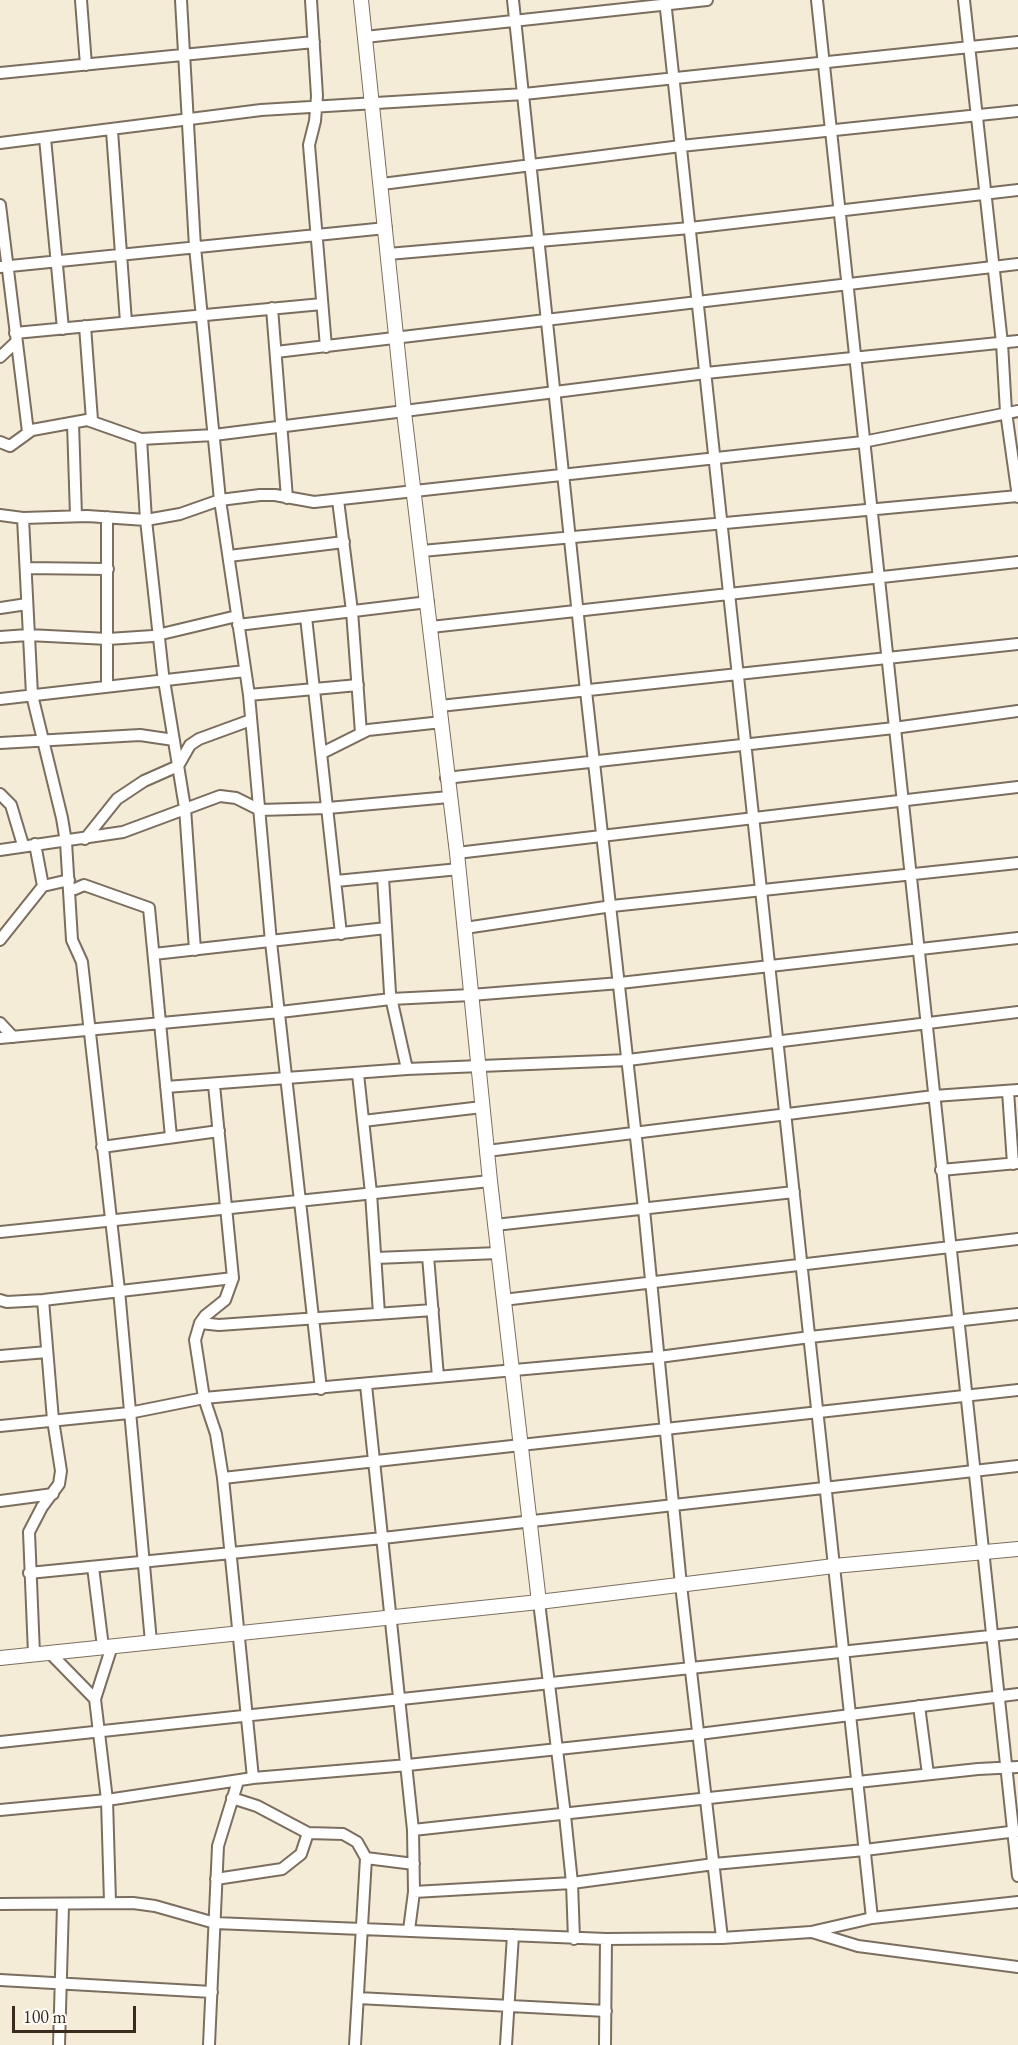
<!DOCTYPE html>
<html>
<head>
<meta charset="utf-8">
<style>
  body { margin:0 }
  #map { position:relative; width:1018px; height:2045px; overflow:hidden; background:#f5ecd8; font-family:"EB Garamond",serif }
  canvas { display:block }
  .scale { position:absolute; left:12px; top:2006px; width:124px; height:27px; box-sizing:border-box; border:3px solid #3b2a1e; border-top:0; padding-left:8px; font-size:18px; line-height:21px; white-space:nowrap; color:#3b2a1e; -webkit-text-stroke:4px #fdfcf7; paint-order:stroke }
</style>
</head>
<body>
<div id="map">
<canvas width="1018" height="2045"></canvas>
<div class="scale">100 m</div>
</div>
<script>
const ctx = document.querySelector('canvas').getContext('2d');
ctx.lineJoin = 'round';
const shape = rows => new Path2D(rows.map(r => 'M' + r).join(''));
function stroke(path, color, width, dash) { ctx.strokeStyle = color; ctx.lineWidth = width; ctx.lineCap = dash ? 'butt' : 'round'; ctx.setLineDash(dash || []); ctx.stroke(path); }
const street = shape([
  [81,0,86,65],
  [181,0,195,247,220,500,249,695,271,942,321,1389],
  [311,0,317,96,315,121,309,145,326,347],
  [513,0,586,691,644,1209,681,1585,722,1938],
  [665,0,872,1918],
  [817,0,1018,1876],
  [964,0,1002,343,1006,412,1018,497],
  [365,37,707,0],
  [0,73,314,42],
  [112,131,126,322],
  [45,138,63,329],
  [0,143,261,110,524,94,1018,42],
  [382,184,681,146,1018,111],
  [0,205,28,432],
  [388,254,690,228,1018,190],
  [0,267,386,228],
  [272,308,287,498],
  [85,326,92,420],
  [15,333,322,304],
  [276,352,1018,264],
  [0,357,16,342],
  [73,423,76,516],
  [141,439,146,520,163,674,185,808,195,950],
  [0,442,10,446,32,430,87,420,141,439,214,435,706,373,1018,341],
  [338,500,352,611,361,733],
  [0,515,23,518,87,516,146,520,180,514,220,500,260,495,275,495,314,502,863,442,1018,411],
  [107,517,107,686],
  [23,518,32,695,62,818,66,842,72,940,82,962,119,1290,151,1642],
  [422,551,1018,496],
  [229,556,344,542],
  [26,568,108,569],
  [0,608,27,604],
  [306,617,341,934],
  [238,625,428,602],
  [431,627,1018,562],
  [0,637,28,635,108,639,153,636,237,616],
  [249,695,358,685],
  [0,699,245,671],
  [440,706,1018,644],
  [0,743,140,735,174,740],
  [322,753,368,730,442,722],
  [446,778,894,728,1018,711],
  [0,794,11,805,23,845],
  [85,839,117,799,144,781,178,766,190,745,199,739,251,720],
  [35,844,43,886],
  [0,850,123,832,220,796,236,798,260,810,328,808,449,797],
  [457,853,1018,787],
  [383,877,390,993,407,1069],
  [336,881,459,869],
  [75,889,84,885,149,908,171,1137],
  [465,928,612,906,1018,863],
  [0,940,43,886,69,880],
  [154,954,386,928],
  [0,1023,13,1037],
  [0,1038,280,1012,391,999,471,995,620,983,1018,938],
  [358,1074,371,1193,379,1314],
  [214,1085,233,1278,225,1300,205,1316,200,1323,195,1340,204,1398,216,1434,223,1478,253,1778],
  [166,1087,407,1069,628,1060,1018,1012],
  [1008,1091,1013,1164],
  [363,1121,482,1107],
  [102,1147,219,1131],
  [487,1151,934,1096,1018,1090],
  [941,1170,1018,1163],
  [495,1225,794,1192],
  [0,1232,490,1181],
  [428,1256,438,1377],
  [376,1258,498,1253],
  [0,1300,7,1302,43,1300,233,1278],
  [503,1300,1018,1239],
  [200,1323,219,1325,433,1310],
  [0,1356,47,1352],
  [366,1385,413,1830,414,1892,409,1930],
  [0,1426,129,1413,204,1398,659,1357,810,1337,1018,1314],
  [223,1478,1018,1390],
  [0,1501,53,1494],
  [93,1567,103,1647],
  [29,1573,383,1538,1018,1466],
  [539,1602,565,1815,572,1883,574,1939],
  [50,1653,95,1699],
  [34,1654,29,1532,42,1507,59,1484,61,1471,53,1420,43,1300],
  [919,1706,928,1774],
  [0,1742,1018,1633],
  [232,1798,257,1806,308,1833,343,1834,357,1842,366,1858,414,1864],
  [0,1810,107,1800,253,1778,408,1765,699,1734,1018,1694],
  [413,1830,978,1769,1018,1767],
  [216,1879,282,1869,301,1854,308,1833],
  [414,1892,572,1883,714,1864,865,1850,1018,1831],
  [110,1902,107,1800,95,1699,112,1646],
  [0,1904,133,1903,155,1906,215,1923,606,1939,722,1938,811,1932,872,1918,1018,1902],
  [812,1932,858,1946,1018,1967],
  [0,1980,212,1992],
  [358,1998,606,2011],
  [59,2045,63,1905],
  [209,2045,218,1846,238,1781],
  [355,2045,366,1858],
  [506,2045,513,1935],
  [605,2045,606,1939]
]);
const secondary = shape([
  [361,0,404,412,457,853,490,1181,539,1602],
  [0,1658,539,1602,834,1566,1018,1549]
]);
stroke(street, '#7c6e5f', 14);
stroke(secondary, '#7c6e5f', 16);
stroke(street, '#fff', 10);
stroke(secondary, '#fff', 14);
</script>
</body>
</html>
